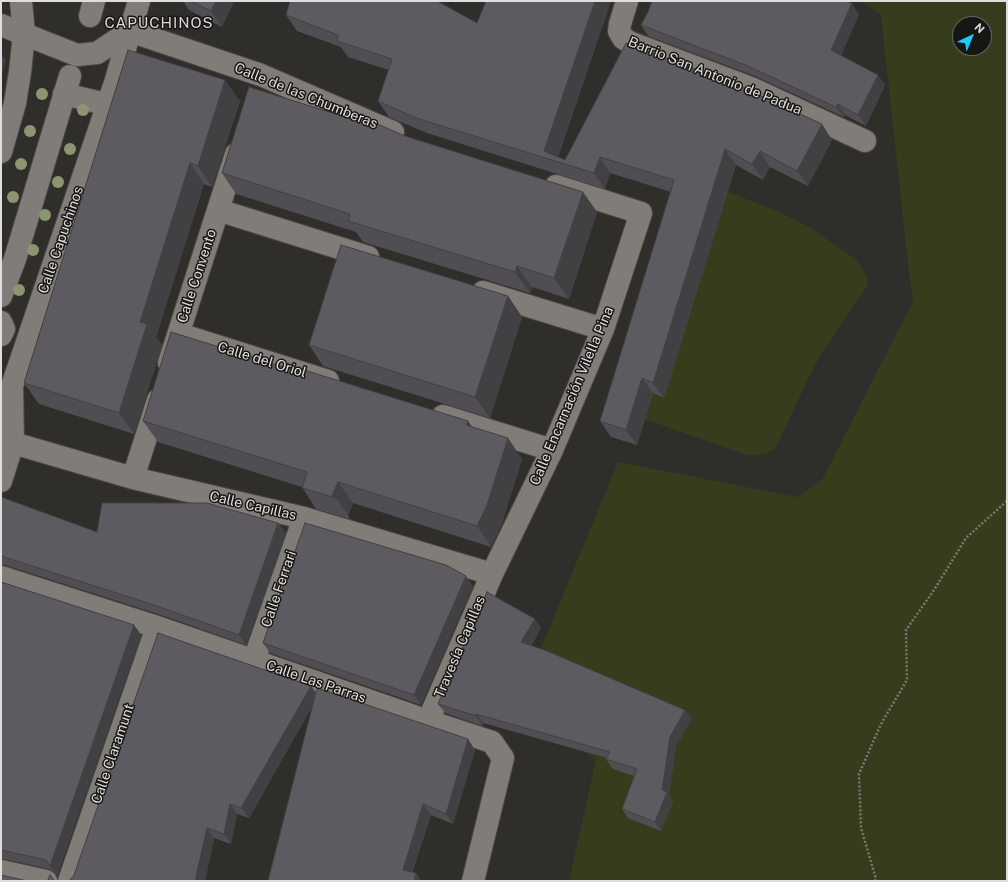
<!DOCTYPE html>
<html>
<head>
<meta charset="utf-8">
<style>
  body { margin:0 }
  #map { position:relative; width:1008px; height:882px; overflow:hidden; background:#302e2a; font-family:"Public Sans",sans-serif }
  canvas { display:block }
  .frame { position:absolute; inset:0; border:2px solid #e0dedc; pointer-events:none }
  .north { position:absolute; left:952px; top:16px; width:40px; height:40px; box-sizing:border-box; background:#171614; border:1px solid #676664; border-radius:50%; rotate:44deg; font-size:11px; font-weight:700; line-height:16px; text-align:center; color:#e0dedc }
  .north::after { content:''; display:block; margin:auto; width:14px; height:18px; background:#1ec9fd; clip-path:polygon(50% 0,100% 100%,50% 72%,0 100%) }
</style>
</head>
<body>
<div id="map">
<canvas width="1008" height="882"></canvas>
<div class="frame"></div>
<div class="north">N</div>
</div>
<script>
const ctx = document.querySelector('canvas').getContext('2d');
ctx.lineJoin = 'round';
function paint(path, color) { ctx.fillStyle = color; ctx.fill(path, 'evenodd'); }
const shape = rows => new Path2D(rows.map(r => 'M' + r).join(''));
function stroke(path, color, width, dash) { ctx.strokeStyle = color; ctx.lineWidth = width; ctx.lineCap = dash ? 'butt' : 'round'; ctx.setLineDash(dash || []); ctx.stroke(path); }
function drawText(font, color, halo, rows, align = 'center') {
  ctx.font = font + ' "Public Sans",sans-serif'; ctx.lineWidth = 3; ctx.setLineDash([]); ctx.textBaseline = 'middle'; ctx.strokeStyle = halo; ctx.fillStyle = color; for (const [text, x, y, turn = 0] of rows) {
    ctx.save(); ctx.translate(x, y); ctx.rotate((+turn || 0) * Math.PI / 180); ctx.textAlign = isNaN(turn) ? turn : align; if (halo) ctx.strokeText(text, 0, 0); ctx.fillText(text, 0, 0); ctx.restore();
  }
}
const green = shape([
  [861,1,1007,1,1007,881,569,881,596,760,518,704,618,462,798,497,822,480,913,301,909,273,881,14],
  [960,24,984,24,984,48,960,48],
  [728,192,777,211,811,228,855,259,863,269,867,277,867,286,823,351,811,373,775,449,767,453,758,455,747,455,619,410]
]);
const path = shape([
  [875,881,876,879,861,828,859,774,881,724,907,680,906,630,934,590,966,538,1007,501]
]);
const pedestrian = shape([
  [90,16,94,1],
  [64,94,97,102],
  [1,296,15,259,70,76],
  [1,322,4,329,1,335]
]);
const minor = shape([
  [627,1,620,24,619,31,623,38,629,42,751,88,865,141],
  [1,25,77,55,97,53,130,31,261,75,393,132],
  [218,210,368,257],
  [483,292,603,329],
  [179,334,328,381],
  [169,363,236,154],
  [443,416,552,450],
  [13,443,133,478,304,518,492,574],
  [133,478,158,400],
  [1,481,13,443,12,386,115,83,139,1],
  [1,577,157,627,428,721,492,742,503,758,473,881],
  [254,660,304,518],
  [428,721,492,574,552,450,603,329,641,213,556,186],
  [1,871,46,881],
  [69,881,157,627]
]);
const tertiary = shape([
  [1,152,15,103,20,72,24,34,21,1]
]);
const trees = [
  [42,94],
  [83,110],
  [30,131],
  [70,149],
  [21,164],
  [58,182],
  [13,197],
  [45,215],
  [33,250],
  [19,290]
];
const wall = shape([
  [183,1,234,1,222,27,189,10],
  [486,1,611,1,558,157,565,160,832,140,808,186,770,167,763,180,736,165,664,398,653,393,637,445,611,437,600,421,671,192,610,173,605,189,427,133,389,117,378,101,389,70,348,57,341,47,297,31,286,15,477,23],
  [648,12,859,14,841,55,885,85,866,126,845,115,844,117,755,76,648,36,641,25],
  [128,50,240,101,212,187,204,184,156,337,162,345,134,434,39,404,24,383],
  [405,136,597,212,569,299,532,287,530,293,363,242,356,232,236,194,222,173],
  [508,296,522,317,490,418,323,366,309,345],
  [143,421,472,427,522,459,501,526,491,547,353,503,348,515,350,519,316,509,302,487,158,442],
  [1,497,97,532,278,523,286,533,246,645,161,615,5,565,1,565],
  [1,582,134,625,141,635,57,876,54,872,49,869,4,859,1,859],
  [473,586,421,705,270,653,263,643],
  [541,628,531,646,692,719,676,746,669,795,673,801,661,831,628,818,622,809,634,776,613,769,606,759,607,758,483,723,482,726,445,713,438,704],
  [311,686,316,693,475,750,453,824,431,815,412,873,416,873,421,881,268,881,313,705,249,818,237,814,231,844,214,838,205,881,68,881]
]);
const shadedWall = shape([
  [216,1,234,1,222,27,211,11],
  [595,1,611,1,556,161,544,151],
  [852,3,859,14,839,61,831,50],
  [1,53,6,60,1,78],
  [878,75,885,85,866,126,858,115],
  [225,80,240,101,212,187,198,166],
  [838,104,845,115,844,117,836,107],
  [822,124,832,140,808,186,797,171],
  [725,149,736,165,664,398,653,383],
  [760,151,770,167,763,180,752,164],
  [600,157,610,173,605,189,594,173],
  [190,163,204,184,156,337,162,345,134,434,119,413,140,322],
  [583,192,597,212,569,299,554,278],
  [517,266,532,287,530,293,515,272],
  [508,296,522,317,490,418,475,397],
  [642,378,653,393,637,445,626,430],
  [468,421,483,441,466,425],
  [508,438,522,459,501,526,491,547,477,526],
  [338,482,353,503,348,515,336,498,332,496],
  [278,523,286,533,246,645,239,635],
  [466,576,473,586,421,705,414,695],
  [535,619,541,628,527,652,521,642],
  [134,625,141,635,57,876,50,866],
  [311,686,318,696,249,818,241,808],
  [685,710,692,719,676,746,669,795,673,801,661,831,655,822,662,790,670,737],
  [476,714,483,723,482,726,476,716],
  [468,739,475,750,453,824,446,814],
  [230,804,237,814,231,844,224,834],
  [423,804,431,815,410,880,403,870],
  [207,828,214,838,205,881,195,881],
  [416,873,421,881,414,881]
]);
const building = shape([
  [191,1,216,1,211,11,191,1],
  [290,1,437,1,477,23,486,1,595,1,544,151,565,160,626,43,735,84,822,124,797,171,760,151,752,164,725,149,653,383,642,378,626,430,600,421,674,180,600,157,594,173,416,118,378,101,392,59,337,41,338,35,286,15,290,1],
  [652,1,846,1,852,3,831,50,878,75,858,115,838,104,836,107,748,66,641,25,648,12,652,1],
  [128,50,225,80,198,166,190,163,140,322,147,324,119,413,24,383,128,50],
  [249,87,365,123,366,119,405,136,583,192,554,278,517,266,515,272,348,221,350,214,222,173,249,87],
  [341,245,508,296,475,397,309,345,341,245],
  [171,332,300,372,301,369,468,421,466,425,508,438,487,505,477,526,338,482,332,496,336,498,302,488,307,472,143,421,171,332],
  [1,497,97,532,102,503,207,503,278,523,239,635,154,605,1,556,1,497],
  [305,523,446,565,466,576,414,695,263,643,305,523],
  [1,582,134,625,50,866,47,861,42,859,1,850,1,582],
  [487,592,535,619,521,642,547,651,685,710,670,737,662,790,667,792,655,822,622,809,637,769,606,759,610,752,476,714,476,716,438,704,487,592],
  [158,633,311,686,241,808,230,804,224,834,207,828,195,881,68,881,70,880,74,875,158,633],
  [317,688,468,739,446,814,423,804,403,870,416,873,414,881,268,881,317,688],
  [1,875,27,881,1,881,1,875],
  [50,875,53,879,55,881,46,881,48,880,50,875]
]);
const streetNames = [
  ["Barrio San Antonio de Padua",715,76,22],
  ["Calle de las Chumberas",306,96,22],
  ["Calle Capuchinos",61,240,-71],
  ["Calle Convento",197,276,-72],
  ["Calle del Oriol",262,360,17],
  ["Calle Encarnación Vilella Pina",572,396,-67],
  ["Calle Capillas",253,506,13],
  ["Calle Ferrari",279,589,-71],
  ["Travesía Capillas",460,647,-67],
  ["Calle Las Parras",316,682,19],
  ["Calle Claramunt",113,754,-71]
];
const neighbourhoodNames = [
  ["CAPUCHINOS",159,23]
];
paint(green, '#353d1d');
stroke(pedestrian, '#4c4a47', 24);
stroke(minor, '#4c4a47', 24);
stroke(tertiary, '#4c4a47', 24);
stroke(path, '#7b7975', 2.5, [2, 2]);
stroke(pedestrian, '#807d78', 22);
stroke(minor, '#807d78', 22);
stroke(tertiary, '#807d78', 22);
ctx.fillStyle = '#8c9471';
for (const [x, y] of trees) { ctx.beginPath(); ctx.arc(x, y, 6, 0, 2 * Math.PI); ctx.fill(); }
paint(wall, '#504e53');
paint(shadedWall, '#414043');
paint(building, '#5d5b60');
stroke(building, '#414043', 1);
drawText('14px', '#e0dedc', '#171614', streetNames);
ctx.letterSpacing = '1px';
drawText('15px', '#dddad5', '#171614', neighbourhoodNames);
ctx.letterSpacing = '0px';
</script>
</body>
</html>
